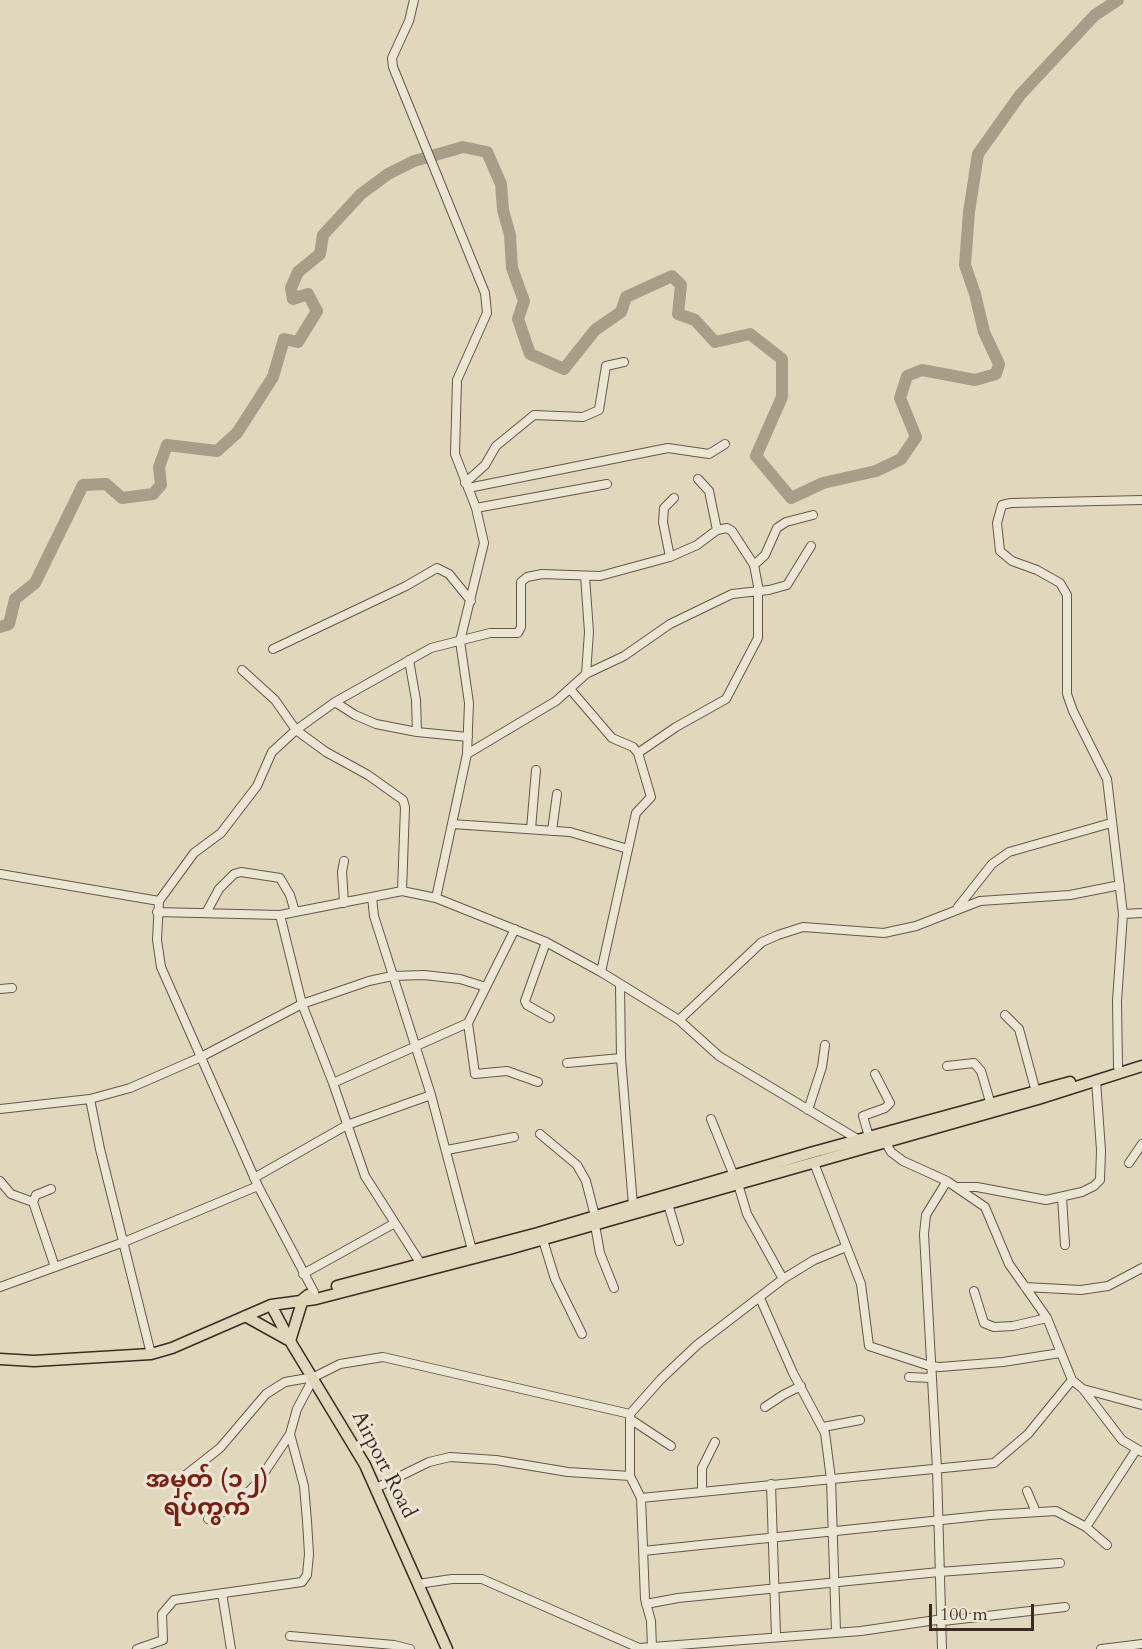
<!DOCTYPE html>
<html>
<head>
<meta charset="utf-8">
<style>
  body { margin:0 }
  #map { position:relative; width:1142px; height:1649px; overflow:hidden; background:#e0d8bd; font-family:Cardo,serif }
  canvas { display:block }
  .scale { position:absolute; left:929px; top:1604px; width:105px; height:27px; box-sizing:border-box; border:3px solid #3a2c20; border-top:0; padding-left:8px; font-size:18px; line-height:21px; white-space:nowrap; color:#3a2c20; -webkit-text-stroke:4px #ebe6d4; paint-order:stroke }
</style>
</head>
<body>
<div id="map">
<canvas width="1142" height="1649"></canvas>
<div class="scale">100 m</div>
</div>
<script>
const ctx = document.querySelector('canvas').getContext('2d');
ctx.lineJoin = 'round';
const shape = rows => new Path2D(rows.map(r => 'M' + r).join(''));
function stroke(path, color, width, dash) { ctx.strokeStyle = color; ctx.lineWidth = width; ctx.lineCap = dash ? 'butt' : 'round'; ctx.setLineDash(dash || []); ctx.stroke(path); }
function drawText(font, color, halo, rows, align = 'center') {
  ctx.font = font + ' Cardo,"Noto Sans Myanmar",serif'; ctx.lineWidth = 6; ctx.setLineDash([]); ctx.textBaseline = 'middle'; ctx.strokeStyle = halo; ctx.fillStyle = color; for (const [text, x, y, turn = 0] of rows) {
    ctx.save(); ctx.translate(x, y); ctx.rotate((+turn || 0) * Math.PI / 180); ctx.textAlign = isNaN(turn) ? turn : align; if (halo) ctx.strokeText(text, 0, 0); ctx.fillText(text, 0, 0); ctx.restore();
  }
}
const river = shape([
  [0,627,9,624,15,599,35,583,83,485,106,484,122,498,153,494,161,485,159,467,167,445,217,451,237,433,273,377,284,339,298,342,317,311,308,294,293,299,291,288,298,272,320,254,323,235,361,194,388,174,414,161,463,147,487,152,501,184,503,210,510,235,512,268,524,301,518,319,530,354,564,369,595,330,621,312,626,297,672,276,681,285,678,314,695,320,715,342,750,334,782,359,782,397,756,456,791,498,823,483,876,471,901,459,916,437,900,398,907,376,922,370,975,380,996,374,999,364,984,332,975,294,965,265,969,212,978,154,1020,95,1095,15,1118,0]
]);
const minor = shape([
  [414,0,409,21,392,58,393,67,485,293,487,313,457,380,455,454,476,508,484,543,460,641,469,703,467,754,436,898],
  [698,479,709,491,717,530],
  [465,483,485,465,496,446,534,415,583,417,599,410,606,366,624,362],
  [468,488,668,448,709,454,725,444],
  [476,508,607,484],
  [670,557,663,522,664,508,674,498],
  [754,565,765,555,777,528,786,522,813,515],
  [585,576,589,632,586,674],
  [273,649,406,586,437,568,449,574,471,601],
  [409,660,416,700,417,732],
  [242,670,275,700,296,730,326,752,368,775,403,800,405,807,402,891],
  [335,702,355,715,376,724,417,732,468,737],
  [467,754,556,701,586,674,624,656,670,624,732,594,769,590,787,585,811,546],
  [452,824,570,832,628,849],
  [531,829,536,770],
  [552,831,557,794],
  [344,861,342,872,344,903],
  [0,874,159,901],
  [372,897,374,916,431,1095,472,1250],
  [958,907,992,864,1009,852,1111,823],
  [157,912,280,915,402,891,436,898,546,942,601,972,679,1020,719,1056,859,1140],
  [206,913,219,889,234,874,241,872,280,878,290,895,295,912],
  [1123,914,1142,913],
  [280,915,302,1004,333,1083,365,1176,421,1264],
  [546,942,525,1001,527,1005,550,1018],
  [601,972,636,813,651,797,638,753],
  [620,985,621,1058,633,1205],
  [0,989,12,988],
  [1005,1015,1019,1029,1036,1092],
  [679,1020,762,942,778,935,803,927,884,933,916,926,980,901,1070,895,1120,885],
  [468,1023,475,1074,507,1071,538,1082],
  [567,1063,621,1058],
  [947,1066,974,1063,981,1071,991,1105],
  [1118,1067,1117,1001,1123,914,1107,779,1073,711,1067,694,1067,595,1060,583,1037,570,1012,561,1000,551,997,523,1002,505,1011,503,1142,500],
  [333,1083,468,1023,515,929],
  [90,1099,100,1149,151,1354],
  [0,1109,90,1099,130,1088,199,1058,302,1004,369,981,392,976,424,975,460,979,486,987],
  [808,1110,822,1067,825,1045],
  [711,1119,734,1176],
  [540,1134,577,1165,586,1181,595,1216],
  [869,1137,863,1116,885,1108,890,1103,875,1074],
  [886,1143,891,1152,903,1161,947,1181,985,1207,1009,1264,1047,1318,1072,1380,1083,1389,1122,1440,1142,1452],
  [447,1150,514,1137],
  [814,1163,861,1284,869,1346,930,1366,940,1367,1003,1362,1060,1353],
  [1129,1163,1142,1144],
  [254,1178,347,1125,431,1095],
  [0,1181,11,1194,33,1202],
  [738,1184,747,1214,783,1279],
  [959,1187,977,1187,1046,1200,1082,1192,1094,1186,1100,1180,1101,1150,1096,1081],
  [51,1189,36,1195,33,1202,55,1267],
  [1062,1197,1065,1245],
  [668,1204,679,1241],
  [595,1225,600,1253,614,1288],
  [543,1240,555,1279,582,1334],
  [303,1274,395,1223],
  [0,1287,124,1242,258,1186],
  [1025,1287,1081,1290,1108,1286,1142,1268],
  [974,1291,984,1323,994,1327,1013,1326,1047,1318],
  [314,1292,258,1186,161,967,157,940,159,901,194,853,221,833,257,786,272,752,296,730,335,702,431,648,490,633,518,633,521,627,521,582,527,577,542,574,600,576,670,557,697,545,717,530,727,528,732,531,754,565,758,586,758,638,726,699,676,727,638,753,633,747,612,738,570,689],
  [760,1298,793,1373,825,1433,831,1479,836,1632],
  [909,1377,931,1378],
  [1083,1389,1142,1405],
  [765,1407,783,1395,801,1386],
  [630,1419,671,1446],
  [823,1427,860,1420],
  [178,1481,220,1448,266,1394,285,1382,314,1377],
  [771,1484,776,1636],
  [376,1488,429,1462,450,1457,496,1460,568,1472,630,1476],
  [1027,1491,1036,1512],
  [702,1492,702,1468,715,1442],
  [641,1498,994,1463,1028,1434,1072,1380],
  [208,1519,234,1507,258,1482,290,1434,297,1409,314,1377,340,1364,383,1357,630,1414],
  [1086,1527,1136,1450],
  [643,1551,990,1515,1056,1511,1086,1527,1107,1545],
  [418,1584,452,1579,482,1579,639,1648,861,1631,943,1619],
  [222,1593,231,1649],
  [646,1604,678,1598,939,1572,1060,1563],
  [943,1621,1065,1607],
  [290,1636,394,1645,410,1649],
  [652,1648,651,1621,645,1599,641,1498,630,1476,630,1414,661,1379,697,1345,783,1279,814,1260,846,1247],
  [137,1649,163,1640,162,1614,174,1600,302,1582,307,1575,309,1554,307,1521,304,1486,290,1434],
  [942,1649,937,1469,924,1234,926,1215,947,1181],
  [1101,1649,1142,1644]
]);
const major = shape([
  [337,1286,538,1233,810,1153,1070,1082],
  [271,1305,290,1341,365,1465,447,1649],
  [245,1316,290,1341,303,1299,308,1295],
  [0,1359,34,1361,151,1354,172,1348,271,1305,316,1299,509,1249,1038,1099,1142,1066]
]);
const streetNames = [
  ["Airport Road",383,1465,63]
];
const quarterNames = [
  ["အမှတ် (၁၂)",207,1481],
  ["ရပ်ကွက်",207,1509]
];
stroke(river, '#a89e88', 12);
stroke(minor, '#645747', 10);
stroke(major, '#3a2c20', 13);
stroke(minor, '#ebe6d4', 8);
stroke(major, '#e0d8bd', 10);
drawText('21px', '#3a2c20', '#ebe6d4', streetNames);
drawText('bold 24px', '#7a1f14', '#ebe6d4', quarterNames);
</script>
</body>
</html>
